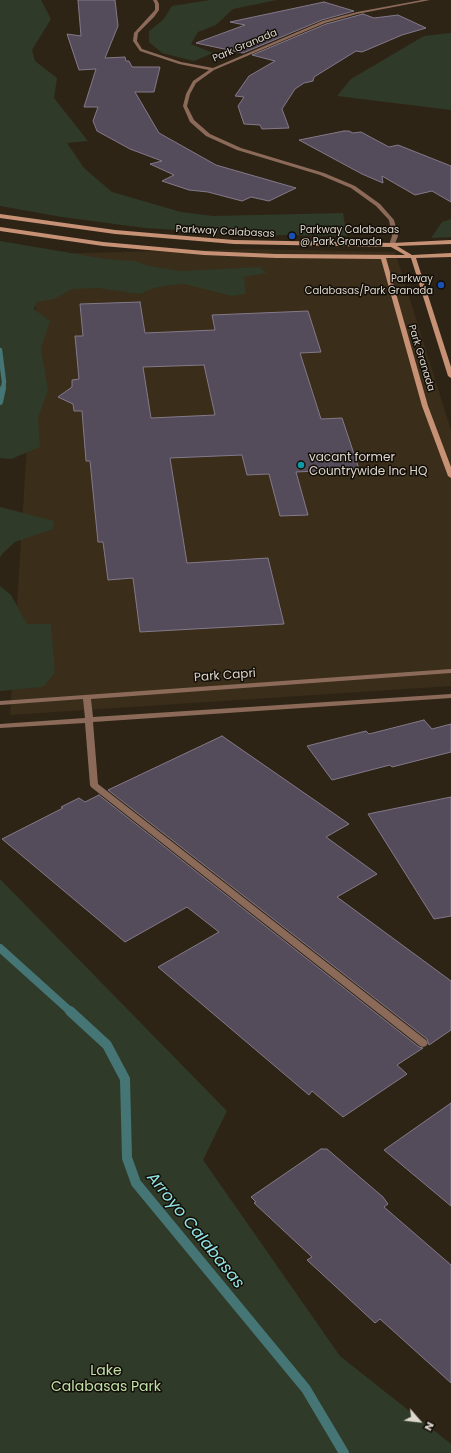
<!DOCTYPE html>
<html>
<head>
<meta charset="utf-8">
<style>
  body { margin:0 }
  #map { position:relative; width:451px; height:1453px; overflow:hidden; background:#2e2416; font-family:Poppins,sans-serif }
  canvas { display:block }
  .north { position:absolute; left:399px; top:1401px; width:40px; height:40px; -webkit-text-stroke:3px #130e08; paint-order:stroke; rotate:118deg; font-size:11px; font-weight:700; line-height:16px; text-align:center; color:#ddd7ce }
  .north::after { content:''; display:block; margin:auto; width:14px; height:18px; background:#ddd7ce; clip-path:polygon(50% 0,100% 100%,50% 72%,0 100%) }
</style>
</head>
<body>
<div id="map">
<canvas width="451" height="1453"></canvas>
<div class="north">N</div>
</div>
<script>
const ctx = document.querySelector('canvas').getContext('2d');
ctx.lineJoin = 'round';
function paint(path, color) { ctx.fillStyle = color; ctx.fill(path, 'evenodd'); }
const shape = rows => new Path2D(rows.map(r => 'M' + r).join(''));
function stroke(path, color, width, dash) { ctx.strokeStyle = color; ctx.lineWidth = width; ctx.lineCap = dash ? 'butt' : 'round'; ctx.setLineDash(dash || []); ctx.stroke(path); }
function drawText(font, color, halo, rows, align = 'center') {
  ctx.font = font + ' Poppins,sans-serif'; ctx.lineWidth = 3; ctx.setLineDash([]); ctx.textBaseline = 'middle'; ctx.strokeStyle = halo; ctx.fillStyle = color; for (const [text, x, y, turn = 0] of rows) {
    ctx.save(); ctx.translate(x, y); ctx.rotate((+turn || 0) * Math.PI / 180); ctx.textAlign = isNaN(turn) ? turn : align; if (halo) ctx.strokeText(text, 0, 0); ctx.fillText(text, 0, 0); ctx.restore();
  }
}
const built = shape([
  [252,249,395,252,451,430,451,686,10,715,39,254]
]);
const green = shape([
  [0,0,41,0,51,19,32,50,35,61,57,78,54,98,88,141,67,143,84,168,112,192,181,212,213,216,343,213,347,236,278,235,276,236,145,228,62,217,0,206],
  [210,0,277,0,233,9,216,25,198,32,191,44,213,53,194,61,162,53,149,42,149,31,163,20,172,6],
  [451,33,451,110,337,96,351,79,424,36],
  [451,219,451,237,431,238,442,222],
  [0,241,106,259,136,261,149,266,181,271,259,267,267,273,244,277,246,294,232,296,184,284,171,285,154,288,140,294,98,288,73,289,54,299,37,302,34,309,50,321,41,348,48,390,38,418,40,447,11,459,0,458],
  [0,507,54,521,53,529,15,542,2,554,0,558],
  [0,586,11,595,27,624,51,624,55,673,43,687,0,691],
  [0,879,227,1111,203,1160,340,1356,451,1444,451,1453,0,1453]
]);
const streamFar3 = shape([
  [0,350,4,382,3,389]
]);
const streamFar2 = shape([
  [0,402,3,388]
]);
const streamFar1 = shape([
  [0,948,71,1012]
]);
const stream = shape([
  [70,1011,107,1045,125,1079,127,1158,136,1183,306,1389,344,1453]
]);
const building = shape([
  [78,0,115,0,118,26,105,58,125,57,126,61,129,61,132,67,160,67,154,92,135,92,159,133,216,165,296,188,269,201,251,197,242,201,208,192,189,190,162,181,174,175,150,164,162,161,130,149,97,131,93,121,98,107,84,107,96,69,79,70,67,34,81,36,78,0],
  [324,2,354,11,322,20,243,53,196,43,245,25,230,22,324,2],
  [363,14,374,18,398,15,426,28,402,35,362,52,356,51,314,77,313,81,304,83,295,89,282,109,289,128,262,129,260,125,244,124,238,106,244,97,235,96,249,76,275,61,252,55,326,24,363,14],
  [344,131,349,131,353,133,361,132,389,147,398,145,451,166,451,202,432,191,415,195,382,176,383,183,362,174,299,140,344,131],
  [140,302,145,333,215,330,212,315,308,311,321,352,300,353,321,419,342,418,359,469,296,472,308,515,280,516,269,474,247,475,242,455,170,458,187,563,268,558,284,624,140,632,133,578,108,580,103,542,98,542,90,461,86,461,82,411,74,411,73,404,58,397,72,387,72,380,79,379,75,336,83,336,80,304,140,302],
  [204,365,215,415,151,418,143,367,204,365],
  [424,720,432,729,451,724,451,752,392,767,390,765,332,780,307,746,366,731,369,734,424,720],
  [222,736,349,824,326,837,377,874,337,897,451,981,451,1030,429,1045,427,1039,108,790,222,736],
  [99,795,419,1047,423,1048,397,1065,407,1074,343,1117,312,1091,309,1095,158,967,219,932,187,907,125,942,2,839,63,808,61,807,79,798,85,802,99,795],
  [451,797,451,916,434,919,368,814,451,797],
  [451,1103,451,1206,384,1150,451,1103],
  [321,1149,327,1149,383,1197,388,1204,384,1207,451,1265,451,1383,380,1319,375,1323,307,1260,312,1257,254,1203,256,1202,251,1197,321,1149]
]);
const street = shape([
  [153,0,157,0,159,4,159,10,154,17,138,33,137,41,142,49,181,62,213,68,323,21,357,12,422,0,430,0,357,14,325,23,214,70,196,83,190,94,187,106,194,120,210,134,241,148,324,173,355,186,380,204,394,220,398,236,394,246,389,245,392,236,389,220,376,206,351,188,320,175,237,150,206,136,190,122,183,106,186,94,193,81,209,70,179,64,140,51,133,41,134,33,155,10,155,4,153,0],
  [451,669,451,673,91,699,93,717,451,694,451,698,93,722,98,784,426,1040,428,1043,426,1046,423,1047,420,1046,91,787,90,785,85,723,0,728,0,724,85,718,83,699,0,705,0,701,451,669]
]);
const secondary = shape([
  [0,214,115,230,234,240,392,243,451,240,451,244,397,246,412,255,451,253,451,257,416,258,451,367,451,378,448,376,411,258,386,258,428,406,451,467,451,478,448,476,422,406,381,259,276,258,204,255,103,246,0,231,0,227,103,242,204,251,276,254,405,255,391,247,234,244,115,234,0,218,0,214]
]);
const markers = [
  [292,236,4,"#1a4fb4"],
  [441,285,4,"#1a4fb4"],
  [301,465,4,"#0f9aa8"]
];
const farStreetnames = [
  ["Park Granada",245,46,-23],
  ["Parkway Calabasas",225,232,3],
  ["Park Granada",421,358,73]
];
const farPoinames = [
  ["Parkway Calabasas",300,230],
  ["@ Park Granada",300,242],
  ["Parkway",433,279,"right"],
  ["Calabasas/Park Granada",433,291,"right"]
];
const poiNames = [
  ["vacant former",309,458],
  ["Countrywide Inc HQ",309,472]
];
const streetNames = [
  ["Park Capri",225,676,-4]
];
const nearParknames = [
  ["Lake",106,1371],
  ["Calabasas Park",106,1387]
];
const nearWaternames = [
  ["Arroyo Calabasas",195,1231,51]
];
paint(built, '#3a2d19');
paint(green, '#303a28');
stroke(streamFar3, '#457575', 4.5);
stroke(streamFar2, '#457575', 6);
stroke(streamFar1, '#457575', 8);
stroke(stream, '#457575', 10);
paint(building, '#554c5b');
stroke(building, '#837989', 1);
paint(street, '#8c6a59');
paint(secondary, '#c79175');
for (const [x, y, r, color] of markers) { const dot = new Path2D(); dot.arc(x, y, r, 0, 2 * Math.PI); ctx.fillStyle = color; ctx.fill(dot); stroke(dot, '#130e08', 1.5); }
drawText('10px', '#ddd7ce', '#130e08', farStreetnames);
drawText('10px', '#ddd7ce', '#130e08', farPoinames, 'left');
drawText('12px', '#ddd7ce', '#130e08', poiNames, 'left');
drawText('12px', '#ddd7ce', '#130e08', streetNames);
drawText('14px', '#c0e0a8', '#130e08', nearParknames);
drawText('italic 16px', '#91e5e6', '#130e08', nearWaternames);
</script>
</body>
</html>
